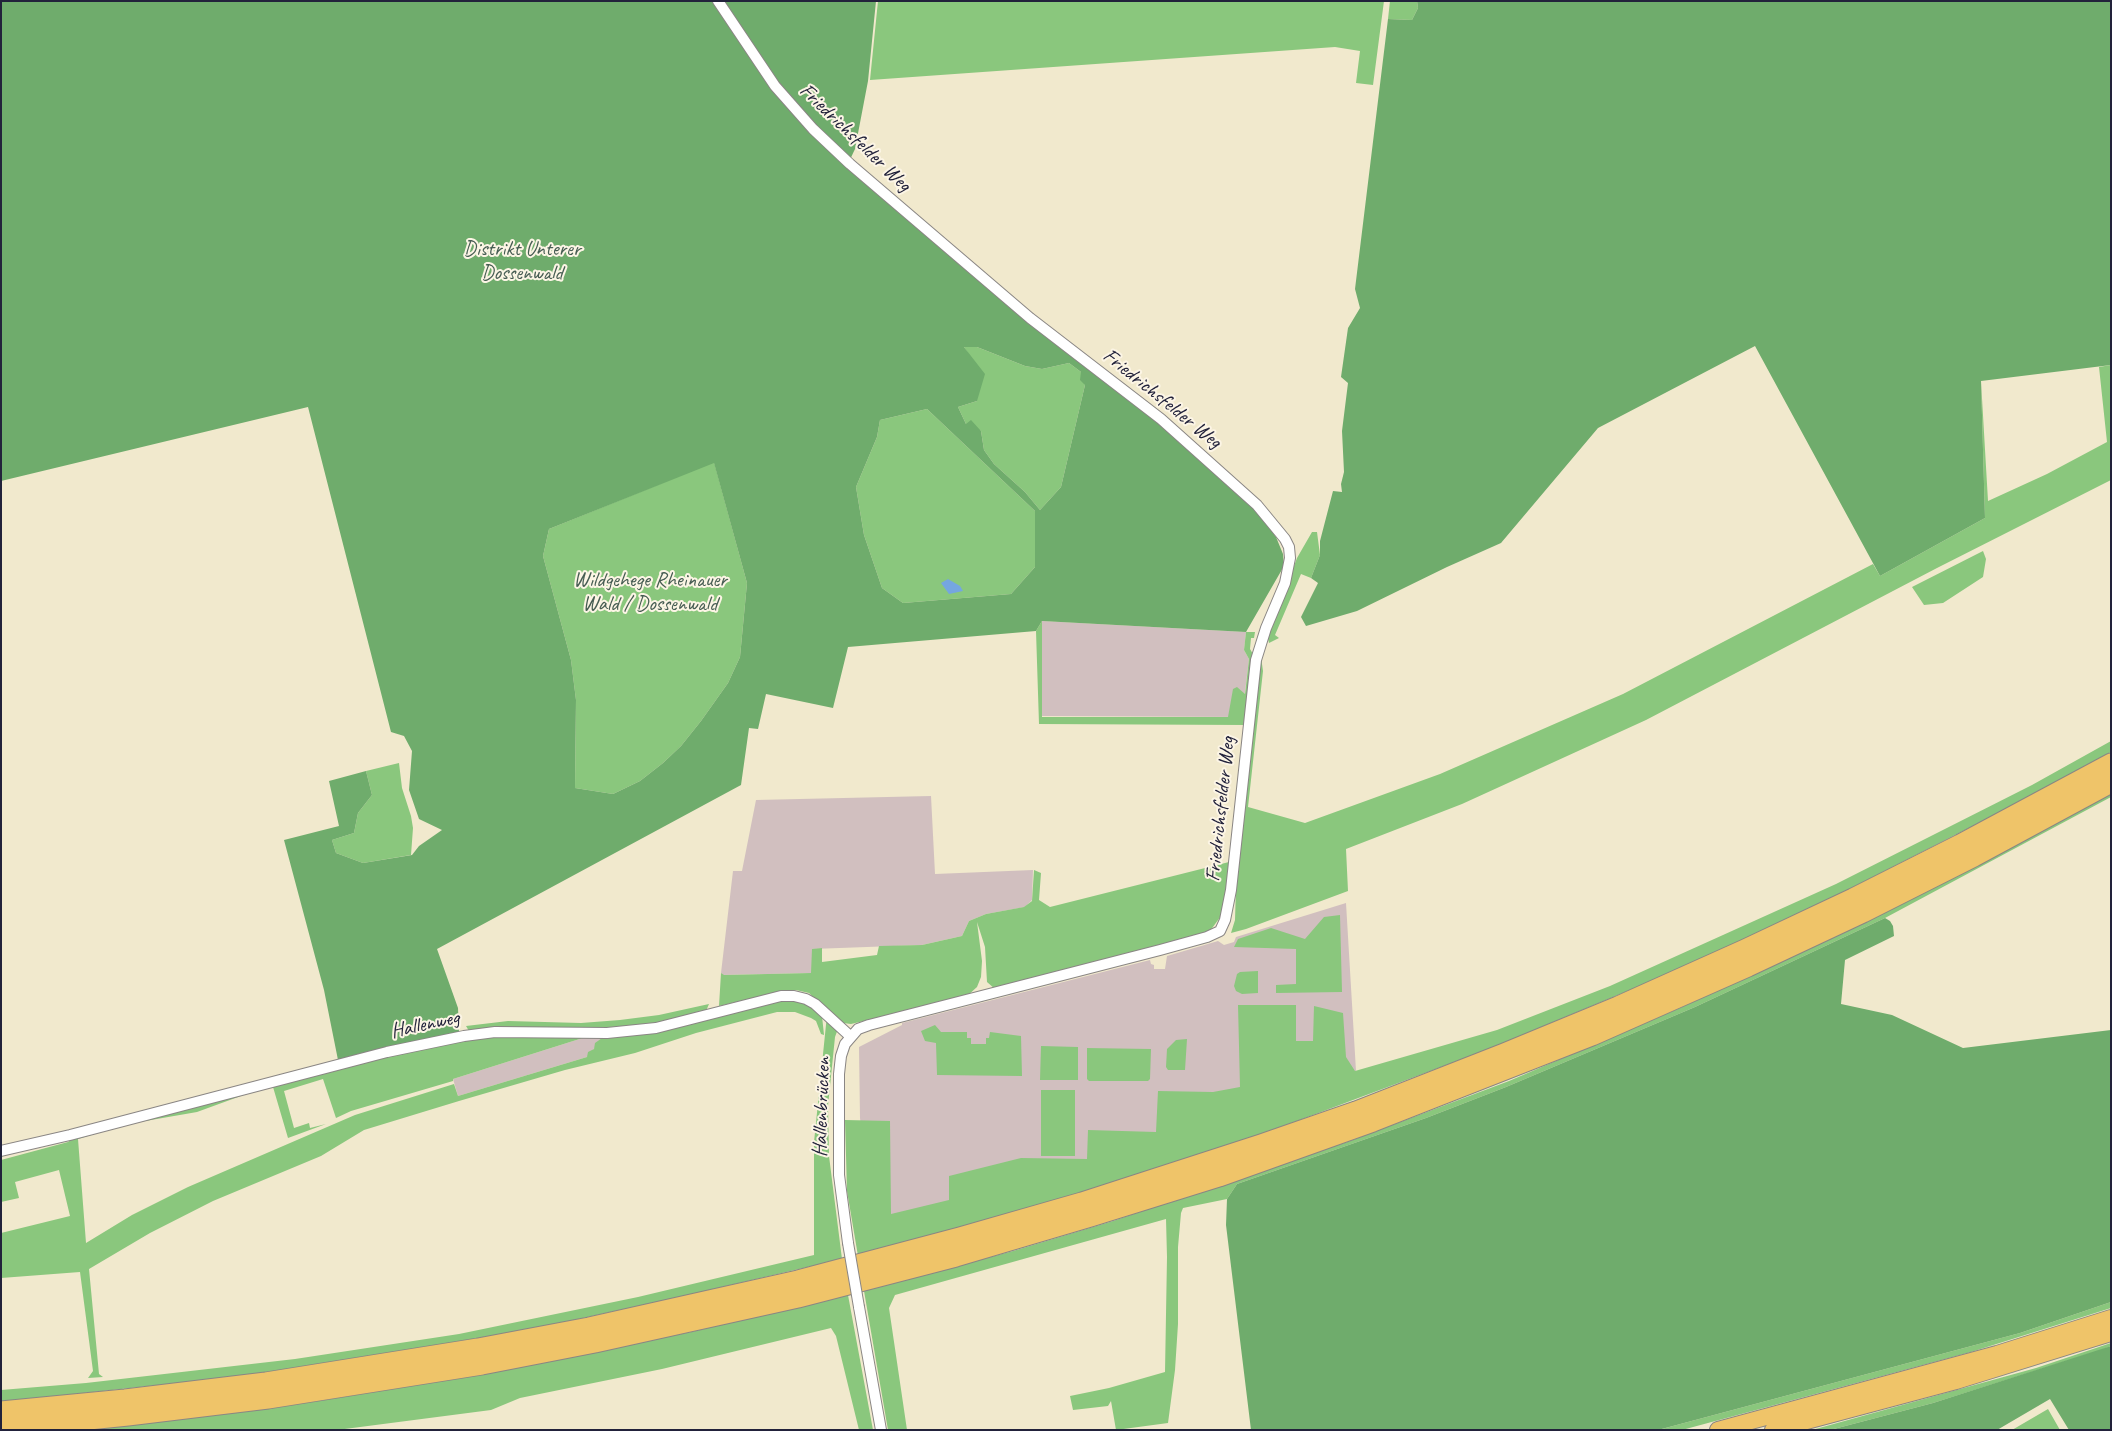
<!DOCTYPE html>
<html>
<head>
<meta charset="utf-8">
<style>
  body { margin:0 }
  #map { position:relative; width:2112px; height:1431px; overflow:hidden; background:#f1e9cd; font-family:Caveat,sans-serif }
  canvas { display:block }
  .frame { position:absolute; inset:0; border:2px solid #22223b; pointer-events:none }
</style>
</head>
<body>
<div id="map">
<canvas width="2112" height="1431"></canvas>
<div class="frame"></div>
</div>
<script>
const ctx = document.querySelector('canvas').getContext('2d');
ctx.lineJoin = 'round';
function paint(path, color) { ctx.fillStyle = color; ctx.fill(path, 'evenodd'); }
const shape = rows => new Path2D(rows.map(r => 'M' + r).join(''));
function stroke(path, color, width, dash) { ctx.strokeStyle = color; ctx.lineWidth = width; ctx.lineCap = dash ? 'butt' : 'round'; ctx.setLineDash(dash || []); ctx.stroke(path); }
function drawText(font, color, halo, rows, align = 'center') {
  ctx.font = font + ' Caveat,sans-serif'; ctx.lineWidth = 4; ctx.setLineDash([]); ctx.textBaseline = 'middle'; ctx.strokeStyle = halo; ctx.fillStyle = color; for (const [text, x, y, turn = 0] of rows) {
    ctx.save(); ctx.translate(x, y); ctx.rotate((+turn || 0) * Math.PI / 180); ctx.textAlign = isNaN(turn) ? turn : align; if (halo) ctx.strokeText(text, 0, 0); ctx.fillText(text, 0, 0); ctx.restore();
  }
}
const industrial = shape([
  [1042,621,1246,632,1244,650,1249,659,1242,717,1042,716],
  [931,796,935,874,1033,870,1032,900,1025,907,986,914,969,921,962,936,922,945,812,949,812,973,723,975,721,973,733,871,742,871,756,800],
  [1346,903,1356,1071,873,1230,860,1118,859,1047,902,1025,902,1023,1150,960,1151,964,1154,965,1154,969,1165,969,1167,956,1218,941,1224,945,1234,942,1236,937],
  [589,1036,605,1036,587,1057,458,1096,453,1079]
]);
const green = shape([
  [878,1,1384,1,1373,85,1356,83,1360,51,1335,47,870,80],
  [1390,1,1417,1,1418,8,1412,20,1388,19],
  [964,347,977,347,1025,366,1042,369,1069,363,1081,372,1085,385,1061,487,1040,510,1025,492,994,464,984,450,981,431,966,424,958,407,977,401,968,353],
  [2111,365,2111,480,1937,568,1646,720,1462,804,1346,849,1348,891,1246,929,1231,933,1235,920,1236,887,1261,657,1263,671,1248,807,1305,823,1440,774,1623,694,1873,564,1880,576,1985,518,1981,381,1988,501,2047,474,2107,442,2099,367],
  [927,409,1035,511,1035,567,1011,594,903,603,882,588,864,535,856,487,877,437,880,420],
  [714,462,747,583,740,657,728,683,701,721,681,746,663,763,640,781,613,794,575,788,576,700,571,660,543,556,549,529],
  [1312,532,1317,532,1320,555,1311,578,1301,574,1275,635,1279,638,1269,643,1268,639,1270,630,1297,558],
  [1983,551,1986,559,1983,577,1943,603,1924,605,1912,587],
  [1042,621,1042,717,1228,717,1233,689,1237,687,1245,694,1249,659,1244,650,1246,632,1255,632,1254,638,1251,638,1250,649,1253,654,1246,725,1039,724,1036,631],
  [2111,741,2111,752,2051,786,1820,904,1656,979,1489,1049,1297,1121,1206,1153,1053,1201,858,1256,847,1191,845,1120,890,1121,891,1214,949,1200,949,1176,1021,1158,1087,1159,1088,1130,1156,1132,1158,1091,1213,1092,1240,1087,1238,1005,1296,1005,1296,1041,1313,1041,1314,1006,1343,1013,1346,1057,1355,1071,1497,1030,1610,986,1836,884,2032,785],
  [399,763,402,788,411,816,413,828,411,855,363,863,336,853,332,840,354,833,358,813,372,795,366,771],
  [2111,794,2111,797,1885,918,1695,1007,1506,1087,1426,1118,1237,1184,1227,1199,1183,1208,1181,1213,1178,1247,1178,1324,1175,1370,1168,1423,1116,1430,1111,1401,1108,1406,1073,1410,1070,1396,1109,1388,1165,1372,1167,1257,1166,1219,895,1295,889,1308,907,1430,888,1430,864,1291,1013,1251,1113,1221,1350,1141,1509,1081,1680,1008,1827,940,1986,861],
  [1229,862,1226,899,1221,916,1210,931,995,989,987,982,985,947,977,922,982,961,981,977,977,987,966,997,851,1024,843,1023,837,1019,809,993,796,990,779,992,719,1006,721,973,724,975,811,973,812,949,822,948,822,962,877,955,879,946,922,945,962,936,969,921,986,914,1024,907,1032,901,1034,870,1041,873,1039,900,1050,907],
  [1340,915,1342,992,1276,993,1276,985,1296,984,1296,949,1234,947,1238,939,1271,928,1305,939,1324,917],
  [1258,971,1258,993,1242,994,1236,991,1234,986,1237,974,1240,972],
  [781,1000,797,1001,811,1006,822,1016,824,1035,821,1034,816,1021,811,1018,795,1012,777,1012,696,1033,635,1053,565,1070,459,1101,364,1130,321,1156,213,1201,150,1233,89,1269,99,1374,103,1377,88,1378,93,1371,80,1272,1,1278,1,1233,70,1216,59,1170,15,1182,19,1198,1,1202,1,1160,68,1142,75,1136,271,1085,197,1112,128,1124,78,1139,86,1243,132,1215,188,1187,355,1115,454,1084,458,1096,587,1057,588,1052,594,1049,595,1043,605,1036],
  [709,1004,706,1011,644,1026,469,1031,466,1026,508,1021,581,1023,620,1020,659,1015],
  [827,1015,839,1026,835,1037,828,1106,829,1156,842,1259,679,1297,551,1325,400,1352,251,1375,1,1402,1,1390,86,1383,295,1359,459,1334,638,1297,814,1255,814,1142],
  [935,1025,941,1032,967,1032,967,1038,971,1038,971,1044,986,1044,986,1038,989,1038,990,1032,1021,1036,1022,1076,937,1075,936,1043,925,1041,921,1031],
  [510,1036,589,1036,453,1079,453,1081,351,1111,336,1118,323,1079,284,1091,294,1128,309,1123,310,1128,326,1124,288,1138,273,1087,385,1057,470,1040],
  [1187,1039,1185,1070,1168,1070,1166,1067,1167,1049,1176,1040],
  [1041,1046,1078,1047,1078,1080,1040,1080],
  [1087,1048,1151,1049,1150,1079,1148,1081,1089,1081,1087,1079],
  [1041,1090,1075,1090,1075,1156,1041,1156],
  [848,1295,873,1430,859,1430,836,1336,831,1328,662,1369,520,1398,491,1410,337,1430,85,1430,226,1414,324,1400,493,1372,691,1332],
  [2111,1302,2111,1308,1971,1352,1682,1430,1658,1430,2020,1333],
  [2111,1343,2111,1346,2101,1350,1933,1403,1830,1430,1812,1430,2036,1368],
  [2048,1409,2060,1430,2012,1430]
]);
const forest = shape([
  [1,1,876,1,868,81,855,149,847,166,1158,422,1256,508,1276,537,1283,554,1284,566,1246,632,1042,621,1036,631,848,647,833,708,766,694,758,729,749,728,741,785,437,949,458,1008,459,1032,338,1060,324,990,284,840,339,826,329,781,366,771,372,795,358,813,354,833,332,840,336,853,363,863,412,855,419,846,442,830,419,819,409,790,412,751,404,736,391,732,308,407,1,481],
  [964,347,977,347,1025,366,1042,369,1069,363,1081,372,1080,380,1085,385,1061,487,1040,510,1025,492,994,464,984,450,981,431,971,420,966,424,958,407,977,401,985,374],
  [927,409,1035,511,1035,567,1011,594,903,603,882,588,864,535,856,487,877,437,880,420],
  [714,463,747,583,740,657,728,683,701,721,681,746,663,763,640,781,613,794,575,788,576,700,571,660,543,556,549,529],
  [1417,1,2111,1,2111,365,1981,381,1985,518,1880,576,1755,346,1598,428,1501,543,1447,567,1357,611,1306,626,1301,617,1318,583,1311,578,1320,555,1320,541,1333,491,1342,492,1341,484,1344,472,1342,431,1348,383,1341,377,1348,328,1360,308,1355,289,1388,19,1412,20,1418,8],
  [1885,918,1890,921,1893,926,1894,936,1845,960,1841,1004,1892,1015,1963,1048,2111,1030,2111,1302,2020,1333,1658,1430,1251,1430,1226,1225,1227,1199,1237,1184,1426,1118,1506,1087,1695,1007],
  [2111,1346,2111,1430,2069,1430,2050,1399,1997,1430,1830,1430,1933,1403]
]);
const water = shape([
  [948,579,960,586,963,591,949,594,941,583]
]);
const minor = shape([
  [718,1,775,86,813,129,850,164,1030,318,1161,419,1257,505,1285,539,1289,547,1290,558,1285,583,1266,628,1256,660,1231,890,1225,920,1220,931,1207,937,1160,950,869,1025,858,1029,845,1044,841,1056,839,1074,839,1175,848,1243],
  [1,1151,70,1135,387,1052,464,1036,495,1032,607,1033,656,1028,781,996,794,996,806,999,815,1004,850,1036],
  [859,1307,881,1430]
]);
const trunk = shape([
  [1718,1430,1997,1354,2111,1318],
  [1773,1430,1956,1381,2111,1333]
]);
const motorway = shape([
  [1,1411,125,1399,266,1382,478,1348,589,1327,798,1280,960,1237,1082,1202,1261,1144,1356,1111,1504,1053,1618,1006,1745,949,1853,898,1960,844,2111,763],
  [1,1429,128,1416,268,1399,482,1365,595,1343,798,1298,956,1257,1091,1217,1219,1177,1373,1122,1592,1036,1748,967,1863,913,1974,857,2111,783]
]);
const minorBridge = shape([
  [848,1243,859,1307]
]);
const streetNames = [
  ["Friedrichsfelder Weg",855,138,44],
  ["Friedrichsfelder Weg",1162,399,39],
  ["Friedrichsfelder Weg",1221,809,-84],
  ["Hallenweg",425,1025,-12],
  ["Hallenbrücken",822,1107,-88]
];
const parkNames = [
  ["Distrikt Unterer",522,249],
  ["Dossenwald",522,273],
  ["Wildgehege Rheinauer",650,580],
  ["Wald / Dossenwald",650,604]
];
paint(industrial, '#d1bfbf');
paint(green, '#8ac77d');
paint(forest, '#6fac6c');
paint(water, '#75a6e0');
stroke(minor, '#8a8684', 12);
stroke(trunk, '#8a8684', 18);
stroke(motorway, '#8a8684', 21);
stroke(minor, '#fff', 10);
stroke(trunk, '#efc469', 16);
stroke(motorway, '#efc469', 19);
stroke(minorBridge, '#8a8684', 12, []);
stroke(minorBridge, '#fff', 10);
drawText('21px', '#22223b', '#fcf5e5', streetNames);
drawText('21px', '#465c52', '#fcf5e5', parkNames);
</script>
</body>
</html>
